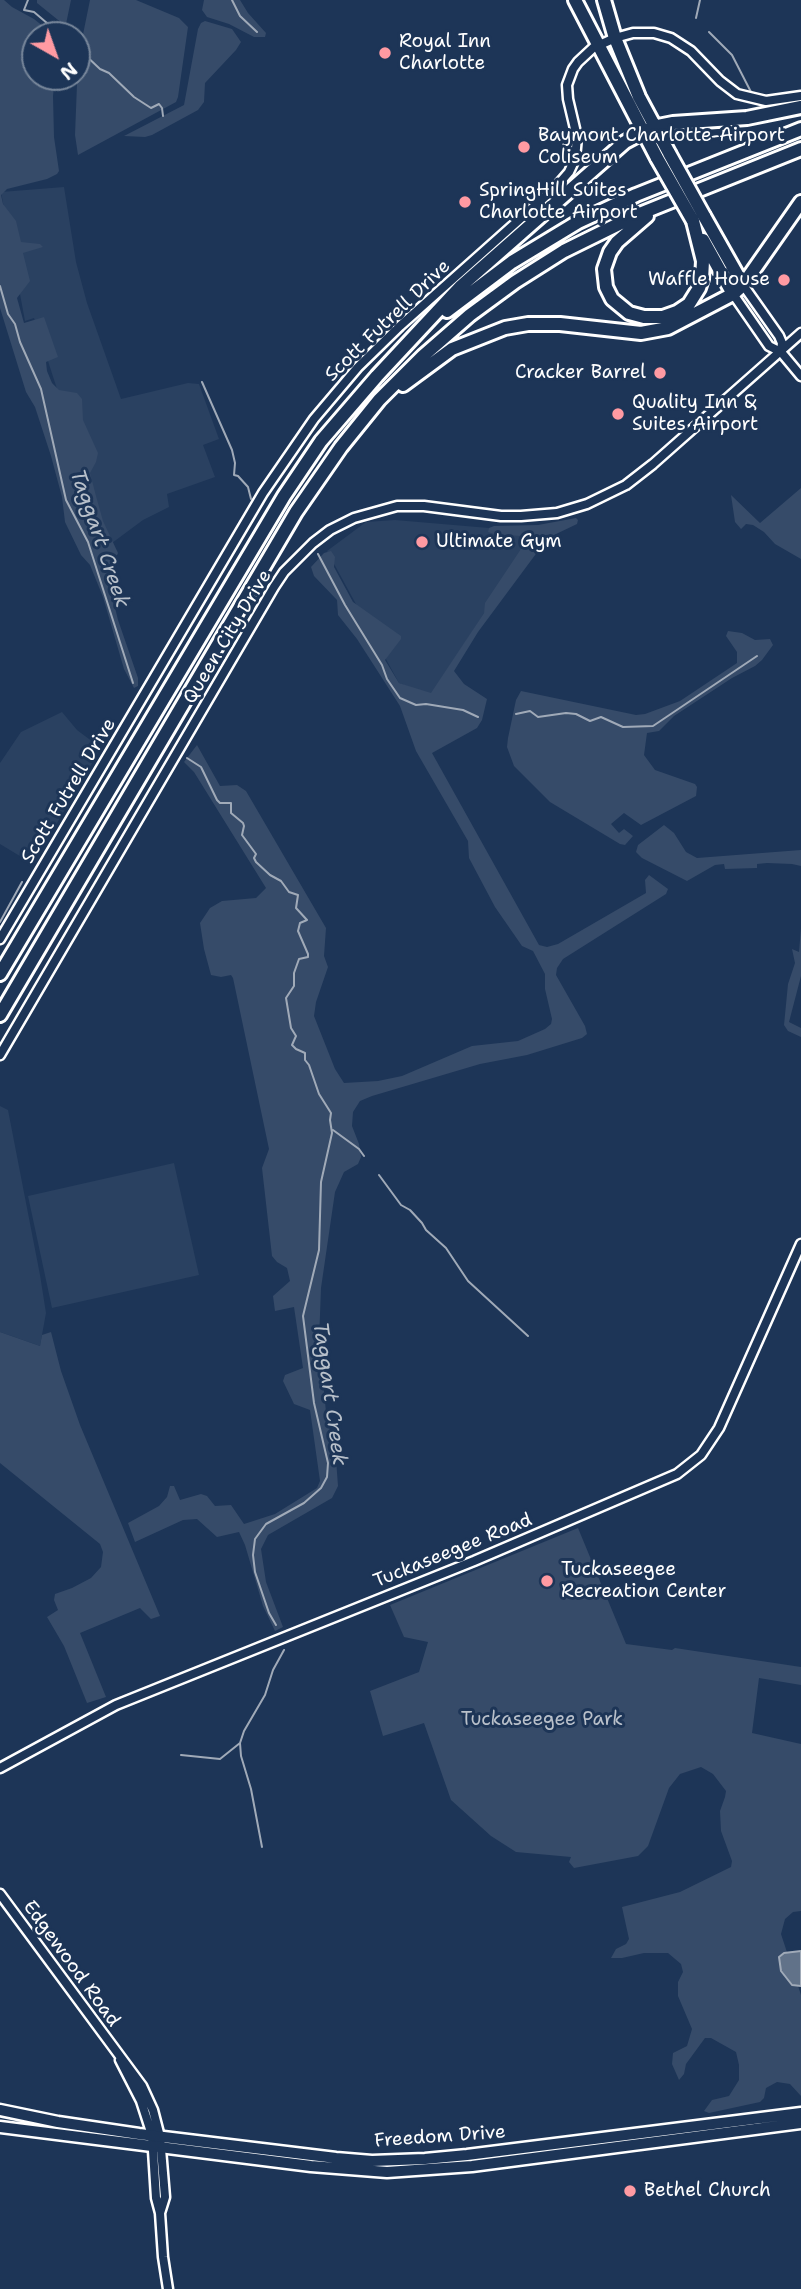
<!DOCTYPE html>
<html>
<head>
<meta charset="utf-8">
<style>
  body { margin:0 }
  #map { position:relative; width:801px; height:2289px; overflow:hidden; background:#1d3557; font-family:"Shantell Sans",sans-serif }
  canvas { display:block }
  .north { position:absolute; left:21px; top:21px; width:70px; height:70px; box-sizing:border-box; background:#1d3557; border:2px solid #77869a; border-radius:50%; rotate:140deg; font-size:19px; font-weight:700; line-height:28px; text-align:center; color:#fff }
  .north::after { content:''; display:block; margin:auto; width:24px; height:32px; background:#ff9aa2; clip-path:polygon(50% 0,100% 100%,50% 72%,0 100%) }
</style>
</head>
<body>
<div id="map">
<canvas width="801" height="2289"></canvas>
<div class="north">N</div>
</div>
<script>
const ctx = document.querySelector('canvas').getContext('2d');
ctx.lineJoin = 'round';
function paint(path, color) { ctx.fillStyle = color; ctx.fill(path, 'evenodd'); }
const shape = rows => new Path2D(rows.map(r => 'M' + r).join(''));
function stroke(path, color, width, dash) { ctx.strokeStyle = color; ctx.lineWidth = width; ctx.lineCap = dash ? 'butt' : 'round'; ctx.setLineDash(dash || []); ctx.stroke(path); }
function drawText(font, color, halo, rows, align = 'center') {
  ctx.font = font + ' "Shantell Sans",sans-serif'; ctx.lineWidth = 6; ctx.setLineDash([]); ctx.textBaseline = 'middle'; ctx.strokeStyle = halo; ctx.fillStyle = color; for (const [text, x, y, turn = 0] of rows) {
    ctx.save(); ctx.translate(x, y); ctx.rotate((+turn || 0) * Math.PI / 180); ctx.textAlign = isNaN(turn) ? turn : align; if (halo) ctx.strokeText(text, 0, 0); ctx.fillText(text, 0, 0); ctx.restore();
  }
}
const built = shape([
  [64,187,76,262,87,303,121,399,188,383,199,384,219,439,203,445,215,477,167,494,169,507,143,520,108,546,34,318,25,321,1,192],
  [395,520,536,532,431,696,399,683,327,551,366,522],
  [62,712,77,730,101,748,33,864,0,844,0,763,21,732],
  [0,1106,8,1110,40,1275,46,1313,40,1346,0,1332],
  [174,1163,199,1275,52,1308,28,1196]
]);
const green = shape([
  [0,0,4,0,12,7,34,19,54,35,35,35,35,77,55,77,53,96,54,137,59,171,57,174,47,179,7,189,1,195,3,204,16,221,21,242,40,244,43,247,23,253,30,281,17,298,24,323,44,317,58,357,46,362,47,371,52,383,59,390,77,393,82,399,83,420,98,453,96,462,90,473,96,496,103,521,118,553,112,566,109,583,118,620,138,678,138,686,134,688,124,669,103,597,90,565,81,555,65,522,62,497,51,456,35,407,26,392,0,308],
  [37,0,71,0,66,24,63,24,37,3],
  [90,0,136,0,179,18,188,27,178,97,176,102,78,155,75,135,78,59],
  [204,0,240,0,248,13,266,33,265,37,254,37,229,24,207,17,202,10],
  [205,21,232,29,241,42,236,50,205,83,204,102,198,110,152,135,145,137,124,136,184,105,198,29,201,23],
  [801,488,801,559,775,544,764,532,753,525,746,524,741,529,735,522,731,495,760,523],
  [576,518,578,520,577,524,554,535,544,543,478,632,454,671,464,684,487,699,482,720,477,728,432,753,539,945,547,947,558,944,646,893,645,880,649,875,668,889,666,894,563,959,557,968,556,975,585,1026,587,1034,582,1038,527,1055,480,1064,372,1096,360,1101,353,1112,352,1126,359,1144,361,1157,358,1164,344,1172,335,1192,321,1288,319,1341,326,1412,332,1440,343,1447,336,1459,338,1486,332,1498,268,1535,261,1549,266,1582,283,1627,275,1631,263,1606,245,1545,239,1532,217,1537,197,1519,183,1520,135,1542,128,1523,159,1506,167,1497,170,1486,174,1486,180,1500,201,1494,207,1496,215,1506,231,1505,244,1524,275,1514,317,1488,320,1481,310,1410,294,1404,283,1381,285,1375,303,1368,294,1307,275,1311,273,1296,290,1281,287,1268,277,1262,272,1256,262,1168,269,1149,233,978,231,975,221,977,211,975,204,949,200,923,210,908,222,901,256,898,266,888,194,772,184,762,197,745,220,786,237,785,246,791,326,928,324,956,328,967,316,1002,314,1016,335,1069,344,1083,378,1081,402,1076,472,1046,518,1041,545,1029,551,1024,552,1019,545,989,545,974,533,951,522,946,495,907,469,858,468,841,416,751,400,706,357,639,338,615,337,600,314,576,311,567,324,553,331,551,335,557,334,567,353,602,401,636,401,639,385,660,399,683,431,693,484,613,485,603,525,543,525,539,521,536,494,534,488,532,489,528,494,526,538,525],
  [728,631,742,633,755,640,770,639,773,645,762,660,755,666,732,678,674,716,659,731,647,733,644,755,655,770,695,784,697,787,696,796,641,825,624,813,611,824,619,833,624,829,633,836,625,845,620,844,550,802,514,766,507,747,508,738,516,700,521,691,636,715,645,714,680,701,737,663,737,652,726,636],
  [664,825,674,833,686,852,697,858,801,850,801,866,792,864,767,863,757,864,757,868,725,869,724,864,715,865,687,881,642,858,636,852,638,845],
  [801,928,801,976,789,1022,801,1028,801,1037,788,1031,784,1025,788,984,795,963,792,949,799,952],
  [0,1332,40,1346,42,1335,51,1332,61,1371,80,1425,160,1616,151,1619,140,1608,80,1633,106,1697,87,1703,64,1646,47,1617,58,1610,54,1600,55,1594,72,1588,91,1578,101,1567,103,1552,100,1544,0,1463],
  [578,1528,626,1644,672,1650,675,1648,801,1667,801,1685,759,1678,752,1733,801,1744,801,1911,793,1912,785,1919,781,1934,801,1995,801,2096,790,2084,777,2082,766,2088,764,2098,760,2102,709,2113,704,2111,712,2100,729,2096,739,2080,739,2065,736,2052,711,2038,705,2038,686,2064,684,2074,679,2080,672,2064,673,2053,687,2046,692,2029,678,1996,678,1982,683,1972,681,1964,668,1953,644,1953,622,1958,611,1958,616,1949,626,1944,629,1939,622,1907,680,1892,731,1867,732,1861,721,1831,720,1811,725,1797,726,1791,713,1774,701,1767,680,1774,669,1788,648,1846,638,1856,574,1868,569,1862,571,1857,516,1852,491,1836,451,1800,424,1723,383,1736,370,1691,419,1672,428,1642,404,1637,390,1605]
]);
const water = shape([
  [801,1951,801,1986,792,1985,781,1971,779,1957,784,1953,801,1951]
]);
const stream = shape([
  [28,0,24,10,34,12,61,35],
  [232,0,240,16,257,32],
  [696,18,700,0],
  [709,32,732,55,751,92],
  [82,52,100,69,109,73,134,97,151,108,159,104,162,108,163,116],
  [0,286,8,314,15,324,20,342,41,389,66,500,88,542,133,683],
  [202,382,232,450,235,463,234,475,238,476,248,487,251,499],
  [318,554,345,605,382,665,387,679,400,698,416,705,426,704,463,710,478,717],
  [516,714,530,711,538,717,566,713,576,714,590,721,601,717,623,727,653,726,757,656],
  [187,758,201,767,217,800,220,803,231,803,231,813,243,823,244,826,242,835,256,854,254,858,256,862,270,875,281,881,289,892,298,895,296,908,307,920,300,923,298,931,308,954,308,957,299,959,294,973,294,986,286,998,291,1028,296,1036,292,1045,296,1049,305,1053,305,1060,309,1065,319,1094,331,1113,330,1120,332,1133,321,1182,319,1250,303,1316,314,1403,328,1463,327,1477,321,1488,304,1503,266,1524,255,1539,253,1555,255,1572,269,1613,276,1625],
  [0,922,22,882],
  [333,1130,359,1149,364,1156],
  [379,1175,401,1205,410,1210,422,1223,426,1230,446,1248,468,1281,528,1336],
  [181,1755,220,1759,240,1743],
  [262,1847,251,1789,241,1756,240,1743,244,1731,265,1695,273,1670,284,1650]
]);
const minor = shape([
  [743,285,779,336,782,343,781,352],
  [733,294,769,346,781,352,801,376],
  [0,939,263,493,314,419,358,367,400,326,556,187,569,172,575,159,577,137,568,99,567,85,573,69,578,62,593,48,615,38,633,33,654,33,671,38,691,51,720,81,737,94,766,101,801,96],
  [0,1055,274,587,284,572,313,543,330,530,354,518,397,506,424,506,501,516,521,516,557,513,587,504,626,485,653,464,801,333],
  [0,1768,116,1705,474,1561,677,1474,701,1455,719,1428,801,1244],
  [0,1894,142,2086,153,2110,160,2137,165,2197,160,2213],
  [120,2060,141,2101,152,2135,156,2198,160,2213,163,2257,168,2289]
]);
const major = shape([
  [0,2110,58,2122,139,2134,336,2158,372,2161,425,2159,467,2155,801,2113],
  [0,2127,311,2166,387,2172,472,2166,801,2123]
]);
const highway = shape([
  [575,0,657,158],
  [604,0,615,38,639,97,669,153],
  [647,216,617,242,610,252,604,269,606,287,612,299,629,313,644,317,663,317,677,312,689,304,699,288,702,279,703,261,693,221],
  [704,216,743,285],
  [703,240,733,294],
  [447,311,512,262,578,222,636,195,801,129],
  [403,385,452,349,505,328,528,324,560,324,641,333,668,328,733,294,743,285,801,202],
  [0,974,284,496,321,441,377,376,460,287,625,142,653,127,673,123,747,118,801,107],
  [0,1015,296,512,341,447,379,400,423,356,470,315,515,282,564,251,637,215,801,149]
]);
const highwayBridge = shape([
  [669,153,704,216],
  [657,158,693,221]
]);
const markers = [
  [385,53,7,"#ff9aa2"],
  [524,147,7,"#ff9aa2"],
  [465,202,7,"#ff9aa2"],
  [784,280,7,"#ff9aa2"],
  [660,373,7,"#ff9aa2"],
  [618,414,7,"#ff9aa2"],
  [422,542,7,"#ff9aa2"],
  [547,1581,7,"#ff9aa2"],
  [630,2191,7,"#ff9aa2"]
];
const poiNames = [
  ["Royal Inn",399,42],
  ["Charlotte",399,64],
  ["Baymont Charlotte-Airport",538,136],
  ["Coliseum",538,158],
  ["SpringHill Suites",479,191],
  ["Charlotte Airport",479,213],
  ["Waffle House",770,280,"right"],
  ["Cracker Barrel",646,373,"right"],
  ["Quality Inn &",632,403],
  ["Suites Airport",632,425],
  ["Ultimate Gym",436,542],
  ["Tuckaseegee",561,1570],
  ["Recreation Center",561,1592],
  ["Bethel Church",644,2191]
];
const streetNames = [
  ["Scott Futrell Drive",388,321,-44],
  ["Queen City Drive",228,637,-59],
  ["Scott Futrell Drive",69,791,-59],
  ["Tuckaseegee Road",453,1551,-22],
  ["Edgewood Road",71,1964,54],
  ["Freedom Drive",440,2137,-4]
];
const parkNames = [
  ["Tuckaseegee Park",542,1720]
];
const waterNames = [
  ["Taggart Creek",99,539,71],
  ["Taggart Creek",329,1394,82]
];
paint(built, '#2a4161');
paint(green, '#364b69');
paint(water, '#617289');
stroke(water, '#a0aab8', 2);
stroke(stream, '#a0aab8', 2);
stroke(minor, '#fff', 13);
stroke(major, '#fff', 15);
stroke(highway, '#fff', 18);
stroke(minor, '#1d3557', 8);
stroke(major, '#1d3557', 10);
stroke(highway, '#1d3557', 12);
stroke(highwayBridge, '#fff', 18, []);
stroke(highwayBridge, '#1d3557', 12);
for (const [x, y, r, color] of markers) { const dot = new Path2D(); dot.arc(x, y, r, 0, 2 * Math.PI); ctx.fillStyle = color; ctx.fill(dot); stroke(dot, '#1d3557', 2.5); }
drawText('19px', '#fff', '#1d3557', poiNames, 'left');
drawText('19px', '#fff', '#1d3557', streetNames);
drawText('19px', '#b9c0ca', '#1d3557', parkNames);
drawText('italic 21px', '#b8c0ca', '#1d3557', waterNames);
</script>
</body>
</html>
